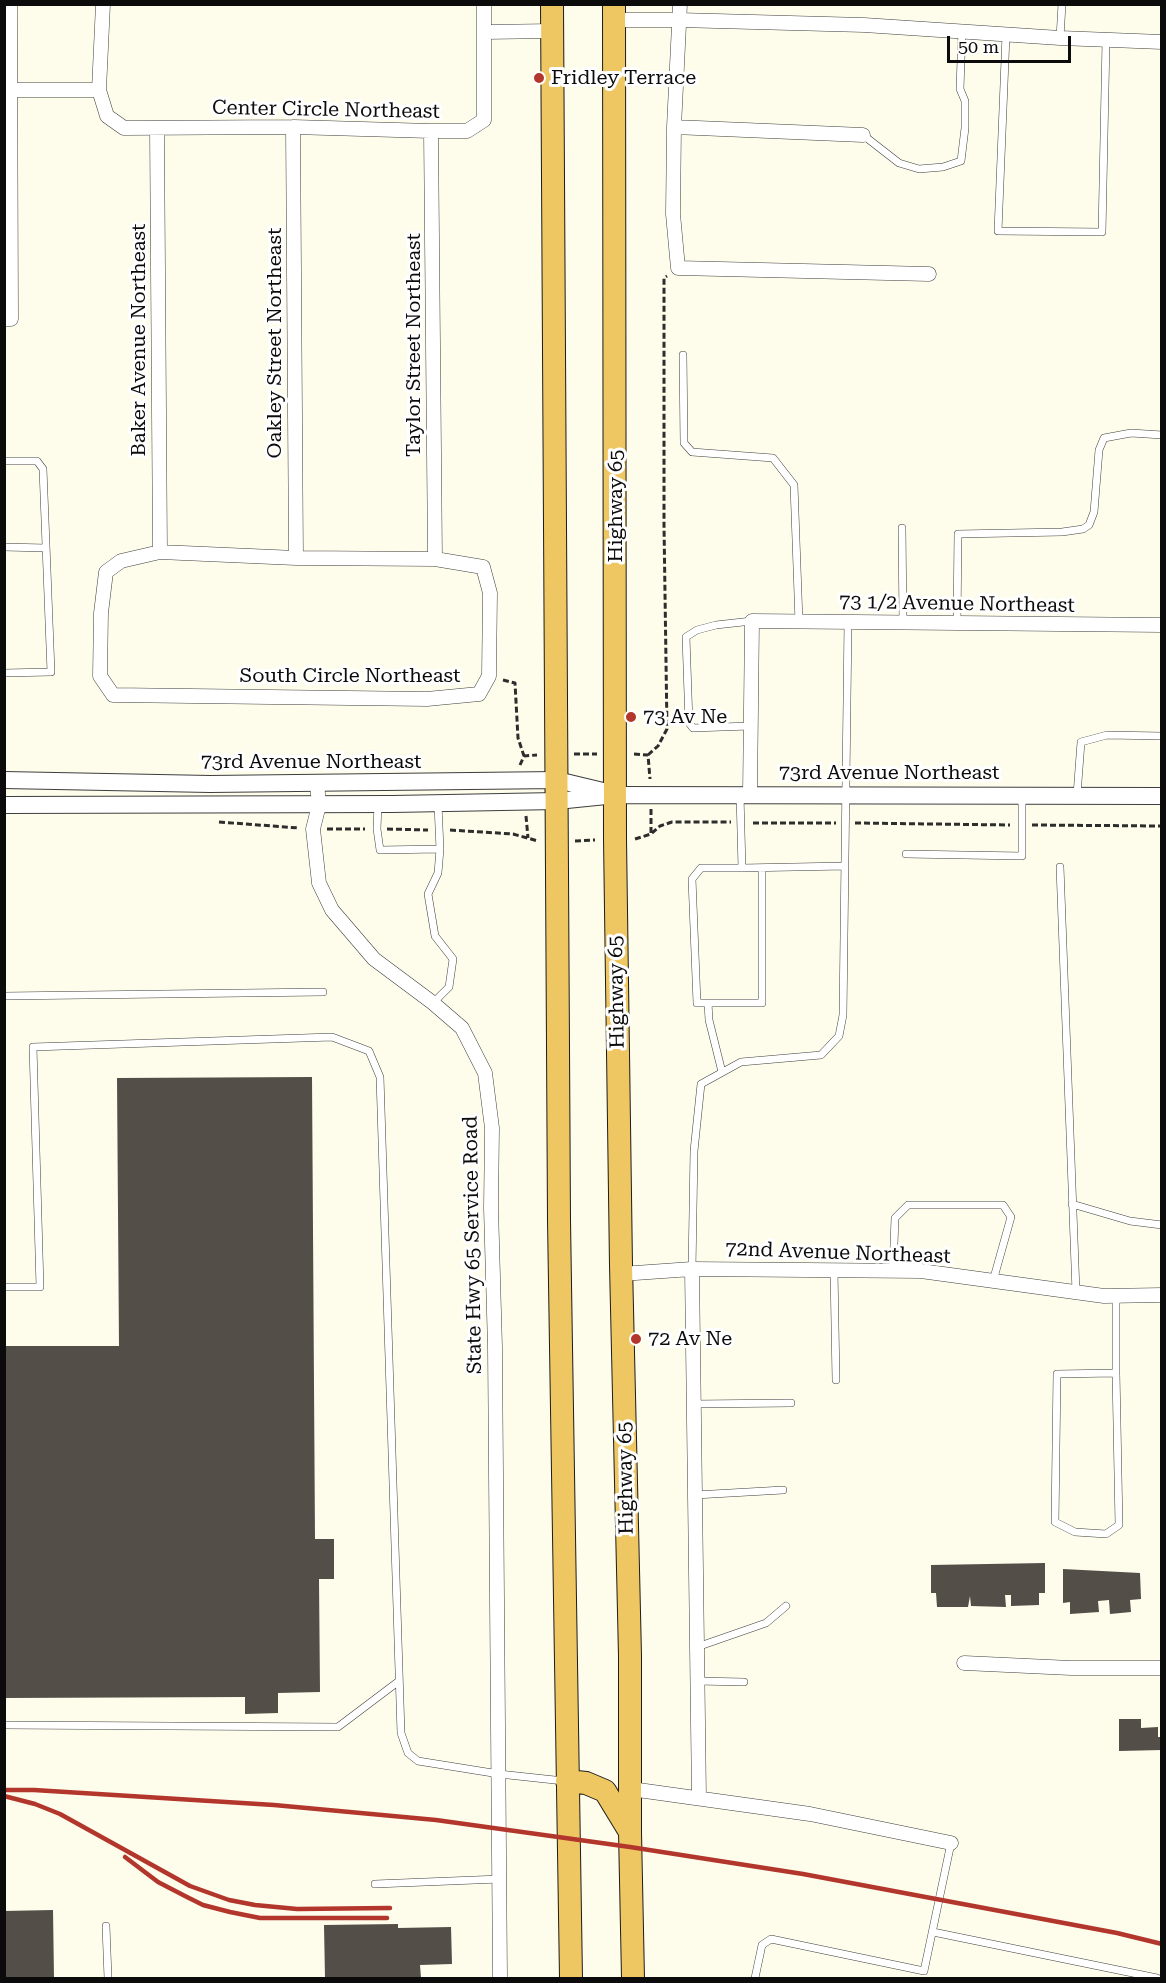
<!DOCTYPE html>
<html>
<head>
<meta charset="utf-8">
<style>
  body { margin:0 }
  #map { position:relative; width:1166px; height:1983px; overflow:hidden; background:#fefcea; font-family:"Roboto Serif",serif }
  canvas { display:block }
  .frame { position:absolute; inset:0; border:6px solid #0b0b0b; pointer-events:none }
  .scale { position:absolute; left:947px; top:36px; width:124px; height:27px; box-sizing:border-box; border:3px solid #0b0b0b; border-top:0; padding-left:8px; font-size:18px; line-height:21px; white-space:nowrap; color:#0b0b0b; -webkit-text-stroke:4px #fff; paint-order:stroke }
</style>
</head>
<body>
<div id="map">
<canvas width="1166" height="1983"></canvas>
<div class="frame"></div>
<div class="scale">50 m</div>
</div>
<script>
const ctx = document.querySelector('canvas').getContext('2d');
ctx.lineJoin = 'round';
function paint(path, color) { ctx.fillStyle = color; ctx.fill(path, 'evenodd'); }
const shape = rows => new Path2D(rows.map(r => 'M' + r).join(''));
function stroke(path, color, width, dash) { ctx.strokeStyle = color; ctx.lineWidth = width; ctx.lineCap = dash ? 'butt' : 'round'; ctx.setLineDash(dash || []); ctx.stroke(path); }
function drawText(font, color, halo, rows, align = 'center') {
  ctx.font = font + ' "Roboto Serif",serif'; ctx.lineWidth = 6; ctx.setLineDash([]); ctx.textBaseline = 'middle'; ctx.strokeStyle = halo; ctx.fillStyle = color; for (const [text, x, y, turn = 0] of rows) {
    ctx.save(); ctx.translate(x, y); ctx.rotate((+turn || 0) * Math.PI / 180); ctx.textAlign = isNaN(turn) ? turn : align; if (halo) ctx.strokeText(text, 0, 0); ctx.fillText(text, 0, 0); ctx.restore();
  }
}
const building = shape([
  [312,1077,315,1539,334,1539,334,1579,319,1579,320,1692,278,1693,278,1713,245,1714,245,1697,4,1698,4,1346,119,1346,117,1078],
  [1045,1563,1045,1593,1039,1593,1039,1605,1011,1606,1011,1595,1005,1595,1006,1607,971,1606,970,1596,968,1607,937,1607,936,1593,931,1593,931,1565],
  [1063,1569,1140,1573,1141,1599,1130,1600,1131,1612,1110,1614,1109,1600,1098,1601,1099,1612,1070,1614,1070,1602,1063,1603],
  [1119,1719,1141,1719,1141,1728,1158,1727,1158,1737,1162,1737,1162,1750,1119,1751],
  [53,1910,54,1978,4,1978,4,1911],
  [398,1924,398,1928,451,1927,452,1964,420,1965,421,1978,325,1978,324,1925]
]);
const path = shape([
  [503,680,515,683,518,738,524,756],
  [574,754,597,754],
  [634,754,648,755,650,779],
  [648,755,658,746,667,729,664,525,664,278,667,276],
  [520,765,524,756,537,755],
  [651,809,651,834],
  [526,816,528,838],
  [219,822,299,828],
  [753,823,836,823],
  [855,823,1010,825],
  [1032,825,1162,826],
  [327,829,365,829],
  [387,829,428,830],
  [450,830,513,834,538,841],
  [635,839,651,834,660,826,672,822,731,822],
  [575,841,595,840]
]);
const service = shape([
  [1006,35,998,231,1102,232,1106,41],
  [1060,38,1062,4],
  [863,135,899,163,919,169,943,167,961,161,965,128,965,101,960,89,962,31],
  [683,355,684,443,692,452,773,458,794,485,799,622],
  [4,461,37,461,43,469,51,672,4,673],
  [902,528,903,623],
  [4,547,46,548],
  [957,623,958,534,1062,532,1083,529,1089,525,1094,512,1099,450,1104,438,1131,433,1162,435],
  [750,726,693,728,689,723,686,637,697,630,716,625,752,621],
  [740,795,742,868,845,866],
  [1077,795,1081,742,1107,735,1162,736],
  [378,804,377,829,380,850,440,849,438,805],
  [906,854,1022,856,1022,797],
  [1060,867,1076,1292],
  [4,996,323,992],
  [433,1003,449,987,453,959,435,936,428,894,438,873,440,849],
  [708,1003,762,1003,762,868],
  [722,1072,709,1020,708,1003,697,1003,692,879,701,868,742,868],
  [1072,1204,1130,1221,1162,1225],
  [692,1269,694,1151,701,1084,741,1062,821,1055,839,1036,843,1015,848,622],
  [834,1270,836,1380],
  [893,1271,895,1218,908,1205,1003,1205,1011,1217,993,1281],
  [4,1287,40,1287,33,1047,332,1037,369,1051,380,1077,401,1733,408,1753,418,1761,499,1774,564,1781],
  [1116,1295,1116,1373,1057,1374,1055,1522,1075,1532,1106,1534,1119,1525,1116,1373],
  [694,1404,791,1403],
  [695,1495,783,1490],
  [697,1647,766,1623,786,1606],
  [697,1681,744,1682],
  [4,1725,338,1727,399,1681],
  [375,1884,500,1879],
  [106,1926,108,1978],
  [933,1932,1157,1978],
  [755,1978,762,1945,771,1939,924,1971,951,1843]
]);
const minor = shape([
  [103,4,99,90,107,116,124,128,293,127,431,131,467,131,484,120,484,4],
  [680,4,674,127,673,214,678,268,929,274],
  [614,20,679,20,864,25,1060,38,1162,42],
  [485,32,552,31],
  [9,90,99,90],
  [293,127,296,558],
  [674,127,863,135],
  [157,128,160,552],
  [431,131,435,559],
  [4,319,11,319,10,4],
  [160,552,296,558,435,559,483,567,490,593,489,676,479,694,427,699,113,695,100,676,101,613,106,572,121,561,160,552],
  [317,783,319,805,313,829,319,883,332,910,374,959,433,1003,462,1028,485,1073,492,1128,491,1208,495,1347,500,1978],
  [750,794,752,621,1162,625],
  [692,1269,699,1798],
  [621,1274,692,1269,921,1271,1104,1296,1162,1295],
  [964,1663,1071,1668,1162,1668],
  [631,1789,810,1814,951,1843]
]);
const tertiary = shape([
  [4,780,210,784,557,780,603,791],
  [4,805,392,804,557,801,616,795,1162,796]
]);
const trunk = shape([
  [552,4,559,1220,571,1978],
  [614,4,615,839,621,1265,630,1656,630,1832,633,1978],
  [567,1781,586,1783,605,1791,630,1832]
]);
const rail = shape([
  [4,1790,34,1790,274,1805,436,1820,630,1847,803,1874,1117,1933,1162,1944],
  [4,1796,35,1804,60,1814,190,1886,229,1900,255,1905,297,1909,390,1908],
  [125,1857,158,1882,185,1896,203,1905,230,1912,260,1918,387,1918]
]);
const markers = [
  [539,78,6,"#b2362c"],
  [631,717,6,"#b2362c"],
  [636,1339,6,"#b2362c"]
];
const poiNames = [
  ["Fridley Terrace",551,78],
  ["73 Av Ne",643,717],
  ["72 Av Ne",648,1339]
];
const streetNames = [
  ["Center Circle Northeast",326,110,1],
  ["Baker Avenue Northeast",139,340,-90],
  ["Oakley Street Northeast",275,343,-90],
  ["Taylor Street Northeast",414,345,-90],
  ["Highway 65",616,506,-90],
  ["73 1/2 Avenue Northeast",957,604,1],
  ["South Circle Northeast",350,676],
  ["73rd Avenue Northeast",311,762],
  ["73rd Avenue Northeast",889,773],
  ["Highway 65",617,992,-91],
  ["State Hwy 65 Service Road",473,1245,-91],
  ["72nd Avenue Northeast",838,1253,2],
  ["Highway 65",626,1478,-91]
];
paint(building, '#534e48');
stroke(service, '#3e3e3e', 8);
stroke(minor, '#3e3e3e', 15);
stroke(tertiary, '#3e3e3e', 18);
stroke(trunk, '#1c1c1c', 24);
stroke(path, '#2d2d2d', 3, [6, 3]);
stroke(service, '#fff', 7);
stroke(minor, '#fff', 14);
stroke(tertiary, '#fff', 16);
stroke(trunk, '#eec662', 22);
stroke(rail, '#b2362c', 4.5);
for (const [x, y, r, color] of markers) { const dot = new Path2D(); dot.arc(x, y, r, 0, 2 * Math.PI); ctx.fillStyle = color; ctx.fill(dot); stroke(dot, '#fff', 2); }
drawText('20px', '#0b0b0b', '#fff', poiNames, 'left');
drawText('20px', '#0b0b0b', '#fff', streetNames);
</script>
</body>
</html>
